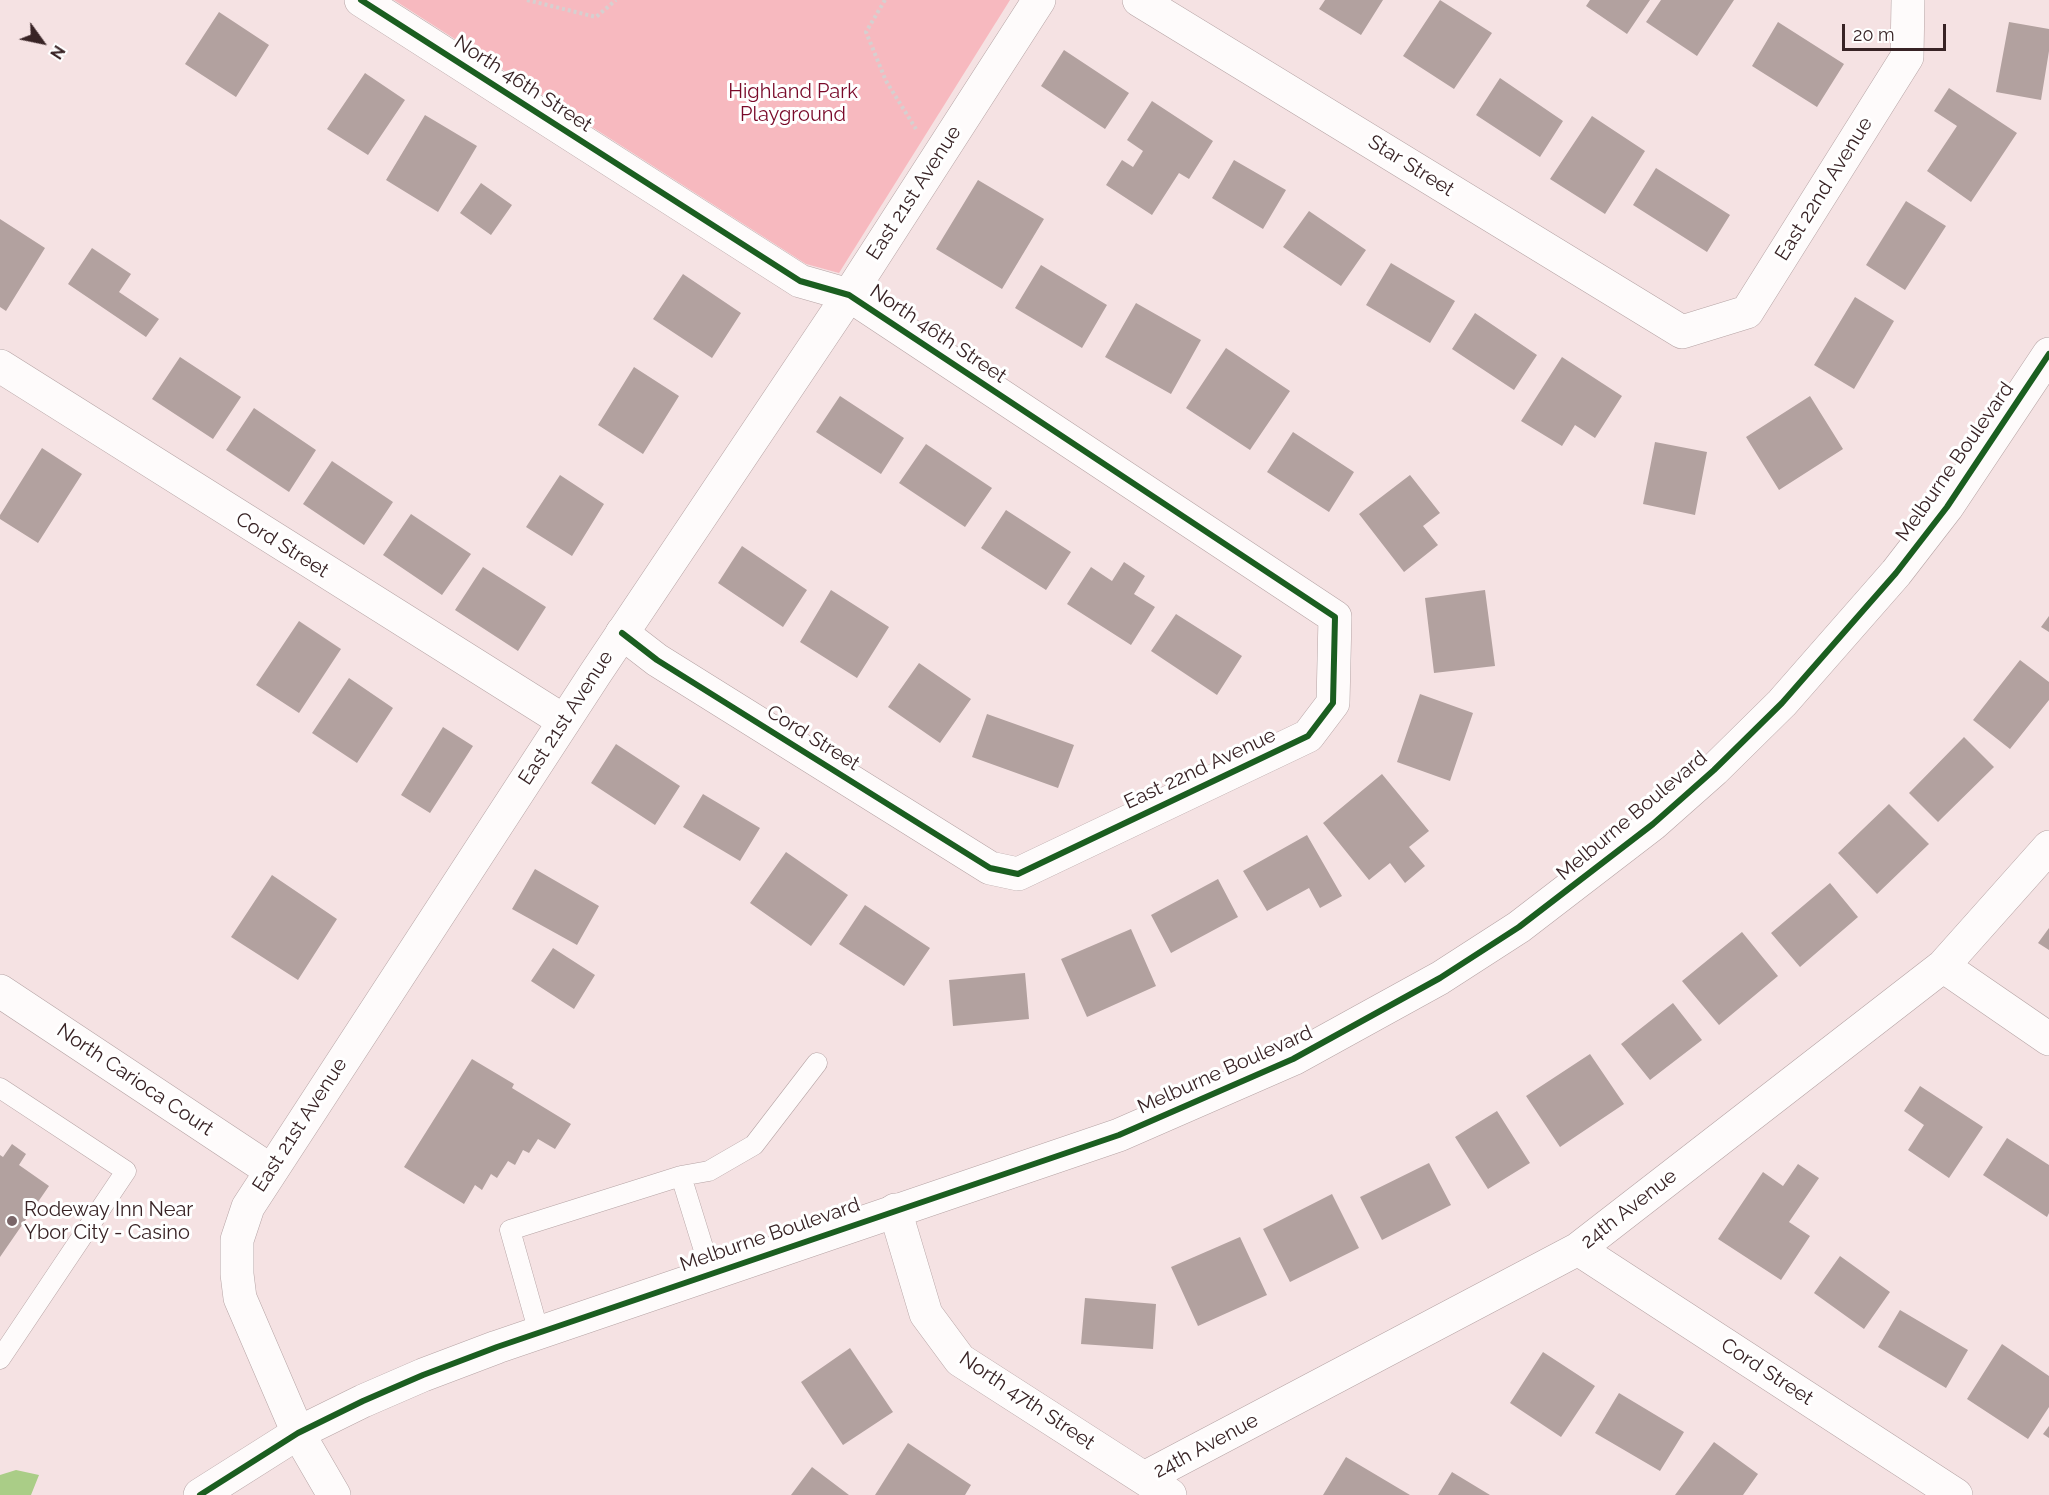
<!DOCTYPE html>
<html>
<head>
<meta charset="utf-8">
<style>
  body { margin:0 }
  #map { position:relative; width:2049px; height:1495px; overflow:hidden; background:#f5e2e3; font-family:Raleway,sans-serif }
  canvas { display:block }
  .north { position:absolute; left:12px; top:12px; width:60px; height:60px; -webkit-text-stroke:4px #fff; paint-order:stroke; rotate:123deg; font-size:16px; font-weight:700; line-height:24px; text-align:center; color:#382325 }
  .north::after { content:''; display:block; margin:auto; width:21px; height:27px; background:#382325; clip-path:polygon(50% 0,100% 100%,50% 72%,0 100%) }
  .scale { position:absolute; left:1842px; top:24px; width:104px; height:27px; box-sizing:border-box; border:3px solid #382325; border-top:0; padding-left:8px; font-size:18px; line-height:21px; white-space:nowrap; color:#382325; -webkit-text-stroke:4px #fff; paint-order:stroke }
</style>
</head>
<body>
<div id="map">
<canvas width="2049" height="1495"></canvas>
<div class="north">N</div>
<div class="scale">20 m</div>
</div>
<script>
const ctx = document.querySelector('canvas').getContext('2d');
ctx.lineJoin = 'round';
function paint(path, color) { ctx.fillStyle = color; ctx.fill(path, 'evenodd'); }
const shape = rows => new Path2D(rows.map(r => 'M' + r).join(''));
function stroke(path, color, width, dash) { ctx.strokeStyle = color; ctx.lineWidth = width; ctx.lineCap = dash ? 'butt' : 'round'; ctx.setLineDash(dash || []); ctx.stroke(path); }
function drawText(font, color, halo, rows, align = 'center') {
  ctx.font = font + ' Raleway,sans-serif'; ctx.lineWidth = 6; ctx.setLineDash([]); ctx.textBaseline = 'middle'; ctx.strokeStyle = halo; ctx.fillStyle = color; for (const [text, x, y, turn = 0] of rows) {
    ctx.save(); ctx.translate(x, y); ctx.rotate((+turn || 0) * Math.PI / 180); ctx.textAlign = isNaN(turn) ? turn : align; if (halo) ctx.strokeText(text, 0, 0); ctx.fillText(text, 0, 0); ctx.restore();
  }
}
const green = shape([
  [394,0,1010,0,839,273,806,264]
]);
const water = shape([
  [16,1470,39,1475,31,1495,0,1495,0,1475]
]);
const building = shape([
  [1325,0,1383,0,1361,35,1319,9],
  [1440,0,1492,33,1454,89,1403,56],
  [1590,0,1650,0,1627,34,1586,6],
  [1661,0,1734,0,1697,56,1646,22],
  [219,12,269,45,236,97,185,64],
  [1778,22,1844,64,1817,107,1752,66],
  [2009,22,2049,29,2049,51,2041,100,1996,92],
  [1064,50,1129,93,1105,129,1041,86],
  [365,73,405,100,368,155,327,129],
  [1500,78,1563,121,1540,157,1476,115],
  [1949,88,2017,133,1971,202,1927,171,1957,126,1934,111],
  [1152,101,1213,141,1189,179,1179,173,1152,215,1106,185,1122,160,1133,167,1143,151,1127,140],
  [425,115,477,146,438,212,386,180],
  [1592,116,1645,151,1605,214,1550,179],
  [1234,160,1286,190,1263,229,1212,198],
  [1656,168,1730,215,1707,252,1633,205],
  [978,180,1044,219,1002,289,936,249],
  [481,183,512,205,491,235,460,213],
  [1906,201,1946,226,1905,290,1866,265],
  [1309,211,1366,250,1341,286,1283,247],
  [0,219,45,248,6,311,0,307],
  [92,248,131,274,119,292,159,319,146,337,68,284],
  [1391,263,1455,301,1430,343,1366,305],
  [1041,265,1107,305,1082,348,1015,308],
  [683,274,741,313,712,358,653,319],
  [1855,297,1894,321,1854,389,1814,365],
  [1136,303,1201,340,1171,394,1105,357],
  [1475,313,1537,355,1514,390,1452,349],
  [1226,348,1290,391,1250,450,1186,408],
  [180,357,241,397,213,439,152,399],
  [1562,357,1622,396,1595,438,1575,425,1562,446,1521,421],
  [634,367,679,396,643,454,598,425],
  [840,396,904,438,881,474,816,432],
  [1810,396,1843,449,1779,490,1746,437],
  [254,408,316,450,289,492,226,450],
  [1293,432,1354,472,1329,512,1267,472],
  [1655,442,1707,452,1695,515,1643,504],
  [926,444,992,488,965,527,899,483],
  [42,448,82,474,38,543,0,519,0,515],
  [332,461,393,502,364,545,303,504],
  [560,475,604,504,572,556,526,527],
  [1410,475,1440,513,1423,526,1438,545,1404,572,1359,514],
  [1006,510,1071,552,1046,590,981,548],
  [411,514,471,554,442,595,383,555],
  [742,546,807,590,783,627,718,583],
  [1124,562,1145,576,1134,594,1155,607,1131,645,1067,604,1091,567,1112,581],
  [483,567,546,607,518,651,455,610],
  [831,590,889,627,857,678,800,642],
  [1485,590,1495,666,1434,673,1425,598],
  [1176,614,1242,656,1217,695,1151,651],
  [2049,616,2049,632,2041,627],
  [299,621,341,649,299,713,256,685],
  [2020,660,2049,682,2049,700,2010,749,1973,720],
  [919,663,971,699,940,743,888,707],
  [349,678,393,708,357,763,312,733],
  [1420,694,1473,713,1450,781,1397,762],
  [987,714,1074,745,1058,788,972,757],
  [443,727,473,746,430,813,401,795],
  [1964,737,1994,767,1938,822,1909,793],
  [616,744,680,786,655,825,591,783],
  [1382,774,1429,831,1409,847,1425,866,1405,883,1390,863,1369,880,1323,823],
  [703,794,760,828,740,861,683,827],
  [1889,804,1929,844,1877,894,1838,853],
  [1307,835,1342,896,1320,908,1309,888,1267,911,1243,871],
  [786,852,848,895,811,946,750,903],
  [535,869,599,906,577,945,512,909],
  [272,875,337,919,298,980,231,937],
  [1218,879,1238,917,1171,953,1151,915],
  [1830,883,1858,917,1800,967,1771,933],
  [865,905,930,948,904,986,839,944],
  [2049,928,2049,950,2038,943],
  [1131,929,1156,986,1087,1017,1061,959],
  [1742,932,1778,976,1719,1025,1682,981],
  [553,948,595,975,574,1009,531,981],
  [1025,973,1029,1019,953,1026,949,980],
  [1673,1003,1702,1040,1650,1080,1621,1044],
  [1590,1054,1624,1104,1560,1147,1526,1096],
  [472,1059,514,1084,512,1088,571,1124,555,1149,538,1139,529,1153,523,1150,515,1165,508,1161,497,1178,491,1174,482,1190,475,1185,464,1204,404,1167],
  [1920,1086,1983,1127,1949,1178,1908,1150,1924,1125,1904,1111],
  [1497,1111,1530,1163,1488,1189,1455,1137],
  [2007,1138,2049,1165,2049,1213,2047,1217,1983,1175],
  [12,1144,26,1154,19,1165,49,1186,0,1257,0,1155,3,1157],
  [1429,1163,1451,1205,1382,1240,1360,1197],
  [1798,1164,1819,1178,1789,1222,1810,1236,1781,1280,1718,1239,1763,1172,1783,1186],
  [1332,1194,1359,1248,1290,1282,1263,1229],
  [1240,1237,1267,1295,1198,1326,1171,1267],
  [1840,1256,1890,1292,1864,1329,1814,1293],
  [1085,1298,1156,1304,1153,1349,1081,1344],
  [1900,1310,1968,1350,1946,1388,1878,1347],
  [2002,1344,2049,1376,2049,1407,2028,1439,1967,1399],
  [850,1348,893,1412,843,1445,801,1382],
  [1543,1352,1595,1386,1561,1437,1510,1403],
  [1619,1393,1684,1432,1660,1471,1595,1433],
  [2049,1426,2049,1438,2043,1434],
  [1714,1442,1758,1474,1743,1495,1675,1495],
  [908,1443,971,1485,965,1495,875,1495],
  [1346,1457,1410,1495,1323,1495],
  [812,1467,849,1495,791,1495],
  [1452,1472,1490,1495,1438,1495]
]);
const path = shape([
  [527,0,596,17,616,0],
  [885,0,866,32,886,81,916,129]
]);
const lane = shape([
  [0,1088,126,1171,0,1359],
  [681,1176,709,1171,754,1145,817,1063],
  [539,1333,510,1230,681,1176,711,1273]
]);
const street = shape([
  [361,0,800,281,849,295,1335,617,1333,703,1308,736,1018,874,990,868,657,660,622,633],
  [1139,0,1682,332,1747,312,1907,57,1908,0],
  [0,366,564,721],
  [1943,966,2049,1039],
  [0,991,270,1170],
  [895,1210,926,1314,960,1360,1170,1495],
  [1578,1249,1956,1495],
  [298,1433,334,1495],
  [1144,1478,1578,1249,1943,966,2049,847]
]);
const secondary = shape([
  [298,1433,240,1298,237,1274,237,1240,248,1207,595,674,849,295,1039,0]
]);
const primary = shape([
  [200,1495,298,1433,363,1401,423,1375,497,1347,1119,1135,1293,1059,1440,978,1519,927,1653,824,1714,770,1782,703,1896,573,1947,507,2049,354]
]);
const cycleway = shape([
  [361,0,800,281,849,295,1335,617,1333,703,1308,736,1018,874,990,868,657,660,622,633],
  [200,1495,298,1433,363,1401,423,1375,497,1347,1119,1135,1293,1059,1440,978,1519,927,1653,824,1714,770,1782,703,1896,573,1947,507,2049,354]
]);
const markers = [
  [12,1221,6,"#7a6668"]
];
const streetNames = [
  ["North 46th Street",523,84,33],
  ["Star Street",1411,166,32],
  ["East 22nd Avenue",1824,189,-58],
  ["East 21st Avenue",914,193,-57],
  ["North 46th Street",938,334,34],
  ["Melburne Boulevard",1955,462,-55],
  ["Cord Street",282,545,32],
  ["East 21st Avenue",566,718,-57],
  ["Cord Street",813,738,32],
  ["East 22nd Avenue",1200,769,-25],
  ["Melburne Boulevard",1632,816,-40],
  ["Melburne Boulevard",1225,1070,-24],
  ["North Carioca Court",135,1080,34],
  ["East 21st Avenue",300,1125,-57],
  ["24th Avenue",1629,1209,-38],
  ["Melburne Boulevard",770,1235,-19],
  ["Cord Street",1767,1372,33],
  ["North 47th Street",1027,1401,34],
  ["24th Avenue",1206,1446,-28]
];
const parkNames = [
  ["Highland Park",793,92],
  ["Playground",793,115]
];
const poiNames = [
  ["Rodeway Inn Near",24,1210],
  ["Ybor City - Casino",24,1233]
];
paint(green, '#f7b9bf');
paint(water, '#aacd87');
paint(building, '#b2a19f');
stroke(lane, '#b5a3a4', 21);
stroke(street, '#b5a3a4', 34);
stroke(secondary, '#b5a3a4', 34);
stroke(primary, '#b5a3a4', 34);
stroke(path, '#d6d0d0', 4, [3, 3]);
stroke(lane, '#fefbfb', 20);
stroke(street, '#fefbfb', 33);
stroke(secondary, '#fefbfb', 33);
stroke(primary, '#fefbfb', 33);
stroke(cycleway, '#1b5e20', 6);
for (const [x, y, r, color] of markers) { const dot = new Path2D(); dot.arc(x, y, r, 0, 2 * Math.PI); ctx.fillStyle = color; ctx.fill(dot); stroke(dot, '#fff', 2); }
drawText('20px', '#382325', '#fff', streetNames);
drawText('20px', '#790929', '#fff', parkNames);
drawText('20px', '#382325', '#fff', poiNames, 'left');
</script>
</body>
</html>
